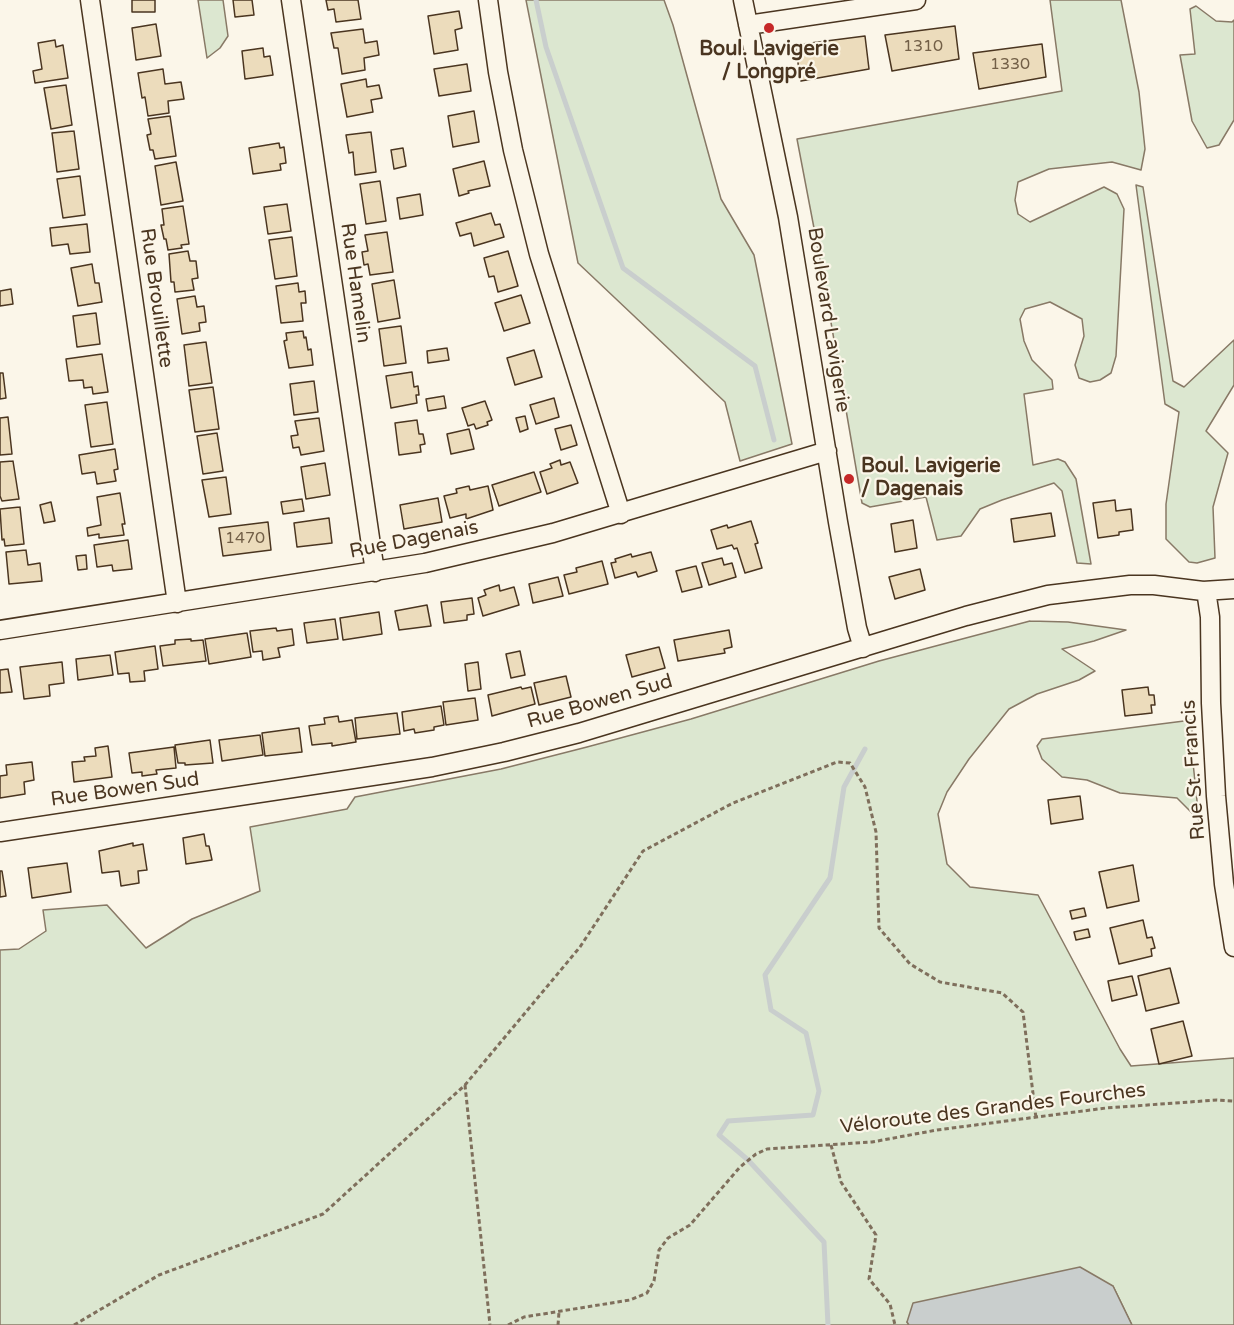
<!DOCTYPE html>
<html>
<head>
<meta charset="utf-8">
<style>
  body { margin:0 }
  canvas { display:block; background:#fbf6e9 }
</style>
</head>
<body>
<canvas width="1234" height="1325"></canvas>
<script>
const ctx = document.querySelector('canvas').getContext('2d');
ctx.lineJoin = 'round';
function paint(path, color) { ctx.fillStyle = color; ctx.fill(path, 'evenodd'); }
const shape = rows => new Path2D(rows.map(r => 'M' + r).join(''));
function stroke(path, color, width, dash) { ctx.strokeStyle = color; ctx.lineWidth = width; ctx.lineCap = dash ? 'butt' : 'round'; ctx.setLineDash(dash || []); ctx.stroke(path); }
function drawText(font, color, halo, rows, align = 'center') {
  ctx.font = font + ' "Varela Round",sans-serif'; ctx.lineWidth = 4.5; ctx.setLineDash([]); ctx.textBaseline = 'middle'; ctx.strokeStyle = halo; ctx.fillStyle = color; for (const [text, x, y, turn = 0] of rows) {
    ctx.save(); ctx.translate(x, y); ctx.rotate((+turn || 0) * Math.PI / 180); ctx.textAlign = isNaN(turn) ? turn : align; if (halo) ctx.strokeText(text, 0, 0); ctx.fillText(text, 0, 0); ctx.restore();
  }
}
const green = shape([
  [198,0,223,0,228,36,220,48,207,58,198,0],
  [526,0,664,0,673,25,721,199,754,255,792,444,740,461,725,402,578,263,526,0],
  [1050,0,1121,0,1139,92,1145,149,1141,170,1112,162,1049,169,1018,182,1015,200,1018,214,1030,222,1104,187,1117,194,1124,209,1116,356,1111,373,1100,380,1090,382,1079,378,1075,365,1084,336,1082,319,1050,302,1025,309,1020,319,1024,341,1032,360,1052,380,1053,389,1024,394,1033,465,1058,459,1065,462,1076,479,1091,564,1077,563,1062,491,1054,483,1002,500,980,509,961,536,937,540,926,497,870,507,862,503,822,270,797,139,1062,91,1050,0],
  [1196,6,1216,21,1232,22,1234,20,1234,120,1219,145,1207,148,1192,121,1180,55,1195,54,1190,9,1196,6],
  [1136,185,1143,187,1173,381,1184,387,1234,340,1234,385,1206,431,1228,453,1213,507,1215,558,1197,563,1189,562,1166,539,1166,504,1179,412,1165,404,1136,185],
  [1030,621,1068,622,1126,630,1094,641,1062,649,1095,671,1079,680,1037,694,1009,709,969,759,947,792,938,814,947,864,970,887,1038,895,1120,1049,1131,1066,1234,1058,1234,1325,1132,1325,1113,1286,907,1322,909,1325,0,1325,0,950,19,949,46,931,43,910,107,905,146,948,192,919,260,891,250,827,347,809,355,797,501,769,587,747,691,719,879,661,1030,621],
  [1192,720,1192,753,1199,820,1177,798,1120,793,1087,780,1062,777,1042,759,1037,746,1042,739,1192,720]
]);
const water = shape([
  [1080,1267,1113,1286,1132,1325,909,1325,907,1322,913,1303,1080,1267]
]);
const stream = shape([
  [536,0,546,47,623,268,755,366,774,440],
  [828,1325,824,1242,748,1160,719,1135,728,1121,813,1115,819,1091,806,1033,771,1010,765,975,830,878,844,787,865,749]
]);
const building = shape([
  [132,0,155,0,155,12,132,12,132,0],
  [233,0,252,0,254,15,235,17,233,0],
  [326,0,358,0,361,19,336,22,334,9,328,10,326,0],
  [459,11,462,28,455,30,458,50,434,54,428,16,459,11],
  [156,24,161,56,136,60,132,28,156,24],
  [955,26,959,59,892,71,885,35,955,26],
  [363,29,365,43,377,41,379,55,364,58,365,70,342,74,338,48,334,48,331,33,363,29],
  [865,36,869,69,801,81,795,45,865,36],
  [55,40,56,47,63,45,68,78,35,83,33,71,42,69,38,43,55,40],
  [1042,44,1046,77,979,89,973,53,1042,44],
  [263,48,264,57,270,56,273,75,245,79,242,51,263,48],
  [467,64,471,91,439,96,434,69,467,64],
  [163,69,165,84,181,82,184,99,168,101,169,113,148,116,145,97,142,98,138,73,163,69],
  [366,79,367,87,379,85,382,98,371,100,373,112,347,117,341,84,366,79],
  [66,85,72,125,51,129,44,88,66,85],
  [474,111,479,142,453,147,448,116,474,111],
  [170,116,176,156,155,159,153,150,150,150,147,135,151,134,148,119,170,116],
  [74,131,79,169,57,172,52,133,74,131],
  [371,132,376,172,355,175,353,152,349,153,346,135,371,132],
  [279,143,280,148,284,147,286,163,280,164,281,170,253,174,249,148,279,143],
  [403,148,406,166,394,169,391,150,403,148],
  [484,161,490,186,468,191,469,193,459,196,453,169,484,161],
  [176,162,183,201,161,205,155,166,176,162],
  [80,176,85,215,63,218,57,179,80,176],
  [380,181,386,221,366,224,360,184,380,181],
  [420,194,423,215,400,219,397,198,420,194],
  [287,204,291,231,268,234,264,207,287,204],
  [183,206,189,244,181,245,182,248,168,250,166,239,164,239,161,225,164,225,162,209,183,206],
  [491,213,495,225,500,224,504,237,474,246,471,233,460,236,456,223,491,213],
  [87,224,90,252,70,254,68,244,52,246,50,228,87,224],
  [387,232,393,272,370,275,368,264,364,265,362,252,368,251,365,235,387,232],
  [292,237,297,276,275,279,269,240,292,237],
  [188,251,190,261,196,261,198,278,192,279,194,290,175,292,174,282,171,282,169,254,188,251],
  [508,251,518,286,498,292,494,276,489,277,484,258,508,251],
  [92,264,95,283,99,283,102,302,78,306,71,268,92,264],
  [394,280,400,318,378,322,372,284,394,280],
  [298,283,299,292,305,291,306,303,301,303,303,321,281,323,276,286,298,283],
  [11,289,13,304,0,306,0,291,11,289],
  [521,295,530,323,504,331,495,303,521,295],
  [195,296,197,307,204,306,206,322,199,323,200,331,182,334,177,299,195,296],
  [96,313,100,344,77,347,73,316,96,313],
  [401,326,406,363,384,366,379,329,401,326],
  [303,331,304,338,306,337,308,350,311,349,313,365,289,368,284,341,287,340,286,333,303,331],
  [206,342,212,383,189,386,184,345,206,342],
  [447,348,449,360,428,363,427,351,447,348],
  [534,350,542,377,515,385,507,358,534,350],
  [102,354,108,392,93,394,92,387,84,388,83,380,69,381,66,359,102,354],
  [412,372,414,387,418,386,419,395,416,395,417,403,391,408,386,376,412,372],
  [0,373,3,373,6,398,0,399,0,373],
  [314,381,318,412,294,415,290,384,314,381],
  [213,387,219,429,195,432,189,390,213,387],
  [444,396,446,408,428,411,426,399,444,396],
  [554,398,559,417,536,424,530,405,554,398],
  [485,401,492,420,487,422,488,425,476,429,474,424,468,426,462,408,485,401],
  [107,402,113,444,91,447,85,405,107,402],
  [525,416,528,429,520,432,516,418,525,416],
  [8,417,12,454,0,455,0,418,8,417],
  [319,418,324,451,301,455,299,447,293,448,291,436,298,435,295,421,319,418],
  [417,420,419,434,423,434,425,444,420,445,421,452,399,455,395,423,417,420],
  [571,425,577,445,561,450,555,429,571,425],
  [469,429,474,449,451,454,447,434,469,429],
  [217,433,223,471,203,474,197,436,217,433],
  [115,449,118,469,114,470,116,481,97,484,95,472,82,474,79,455,115,449],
  [560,460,561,465,570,462,578,483,547,494,540,472,552,468,550,464,560,460],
  [13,461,19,499,2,501,0,496,0,462,13,461],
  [325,463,330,495,306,499,301,467,325,463],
  [534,472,541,492,499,506,492,485,534,472],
  [226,477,231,514,209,517,202,480,226,477],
  [469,486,470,490,488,486,493,510,466,519,466,514,450,518,444,496,457,493,456,489,469,486],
  [120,493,125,524,122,524,124,535,99,538,99,534,88,536,87,528,101,525,97,497,120,493],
  [438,498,442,522,404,529,400,505,438,498],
  [302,499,304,511,283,514,281,502,302,499],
  [1115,500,1116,511,1131,509,1133,530,1119,532,1119,535,1098,538,1093,503,1115,500],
  [51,502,55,521,44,523,40,505,51,502],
  [20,507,24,544,5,546,4,539,2,540,0,509,20,507],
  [1051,513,1055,536,1014,542,1011,519,1051,513],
  [329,518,332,543,297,547,294,523,329,518],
  [913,520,917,548,895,552,891,524,913,520],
  [751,521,758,543,755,544,762,568,745,573,737,548,734,549,732,545,717,549,711,530,727,525,728,528,751,521],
  [268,522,271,550,223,556,219,528,268,522],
  [128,540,132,569,113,571,112,565,97,567,94,545,128,540],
  [26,550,28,565,40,563,42,581,9,584,6,552,26,550],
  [651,552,657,571,638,577,636,572,615,578,611,563,616,562,615,559,631,554,632,557,651,552],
  [86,555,87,569,78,570,76,556,86,555],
  [722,558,724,565,732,563,736,577,709,585,702,563,722,558],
  [602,561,608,584,569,594,564,575,577,572,576,568,602,561],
  [696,566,702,587,682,592,676,571,696,566],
  [920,569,925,590,895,599,889,577,920,569],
  [558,577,563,596,533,603,529,584,558,577],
  [499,585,500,591,514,587,519,605,483,616,478,598,486,595,484,590,499,585],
  [472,598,474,614,467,615,467,620,444,623,441,602,472,598],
  [427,605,431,626,399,630,395,611,427,605],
  [379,612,382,634,343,640,340,618,379,612],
  [335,619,338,639,307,643,304,623,335,619],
  [276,628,277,631,292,629,294,645,278,648,280,657,263,660,262,651,253,652,250,631,276,628],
  [729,630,732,647,724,649,725,653,678,661,674,640,729,630],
  [247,633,251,657,209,664,205,639,247,633],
  [191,639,191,641,203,640,206,661,163,666,160,646,175,644,175,640,191,639],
  [155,646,158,669,144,671,145,681,130,682,129,673,118,674,115,652,155,646],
  [659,647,665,668,632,677,626,655,659,647],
  [520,651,525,675,511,678,506,654,520,651],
  [110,655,113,675,78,680,76,659,110,655],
  [62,662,64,683,49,685,50,696,24,699,20,667,62,662],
  [478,662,481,689,468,691,465,664,478,662],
  [8,669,12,692,0,693,0,670,8,669],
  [566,676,571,697,539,705,534,683,566,676],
  [521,687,522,689,531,687,535,704,492,716,488,695,521,687],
  [1148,687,1149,695,1154,695,1155,705,1151,705,1152,713,1125,716,1122,690,1148,687],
  [475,698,478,720,446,725,443,702,475,698],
  [441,706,444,725,434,727,434,730,415,733,414,729,404,731,402,712,441,706],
  [397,713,400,734,357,739,355,718,397,713],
  [338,716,339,722,352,720,356,742,332,746,332,743,312,745,309,726,325,724,324,718,338,716],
  [299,728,302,752,265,756,262,733,299,728],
  [260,735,263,755,222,761,219,740,260,735],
  [210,740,213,763,185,765,185,763,178,763,175,745,210,740],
  [108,746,112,777,74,782,72,762,85,761,84,757,96,756,95,748,108,746],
  [174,747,176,768,156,770,157,774,142,776,142,772,132,773,129,753,174,747],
  [32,762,34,780,24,782,25,794,0,798,0,776,7,775,6,765,32,762],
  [1080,796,1083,819,1051,824,1048,800,1080,796],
  [204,834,206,846,209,846,212,860,186,864,183,838,204,834],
  [133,843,133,846,143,844,147,870,138,871,139,883,121,886,119,871,102,873,99,851,133,843],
  [67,863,71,892,32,898,28,868,67,863],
  [1133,865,1139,901,1107,908,1099,872,1133,865],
  [0,871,2,871,6,896,0,897,0,871],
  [1084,908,1086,916,1072,919,1070,911,1084,908],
  [1143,920,1147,938,1152,937,1155,948,1151,949,1152,956,1119,964,1110,928,1143,920],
  [1088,929,1090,937,1076,940,1074,932,1088,929],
  [1170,968,1179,1003,1146,1011,1138,976,1170,968],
  [1132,976,1137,995,1112,1001,1108,981,1132,976],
  [1183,1021,1192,1056,1159,1064,1151,1029,1183,1021]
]);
const path = shape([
  [465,1085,490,1325],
  [831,1145,841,1182,876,1235,869,1279,890,1304,895,1325],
  [74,1325,159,1275,323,1214,465,1085,580,947,643,851,733,803,837,762,850,763,865,787,876,832,879,928,910,964,940,982,1002,993,1023,1012,1036,1118],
  [508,1325,524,1317,630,1300,647,1293,654,1281,659,1250,668,1238,690,1225,740,1167,756,1154,767,1149,872,1142,937,1130,1106,1108,1217,1100,1234,1101],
  [558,1325,559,1312]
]);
const minor = shape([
  [90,0,177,603],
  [291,0,375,572],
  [488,0,498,72,513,150,539,254,621,514],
  [743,0,788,217,838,522,857,628,863,648],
  [748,25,916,0],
  [1203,591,1207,597,1210,617,1211,703,1216,796,1224,884,1234,947],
  [0,630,425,563,553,533,827,451],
  [0,832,432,767,504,752,579,733,966,616,1048,595,1130,585,1154,585,1203,591,1234,589]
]);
const markers = [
  [769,28,6,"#c62828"],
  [849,479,6,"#c62828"]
];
const numberNames = [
  ["1310",923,47],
  ["1330",1010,65],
  ["1470",245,539]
];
const poiNames = [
  ["Boul. Lavigerie",769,50],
  ["/ Longpré",769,73],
  ["Boul. Lavigerie",861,467,"left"],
  ["/ Dagenais",861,490,"left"]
];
const streetNames = [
  ["Rue Hamelin",355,283,82],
  ["Rue Brouillette",156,298,82],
  ["Boulevard Lavigerie",828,320,81],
  ["Rue Dagenais",414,540,-11],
  ["Rue Bowen Sud",600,702,-16],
  ["Rue St. Francis",1194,770,-94],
  ["Rue Bowen Sud",125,790,-8],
  ["Véloroute des Grandes Fourches",993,1109,-7]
];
paint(green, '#dce7d0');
stroke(green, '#887966', 1.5);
paint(water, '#c9cecd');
stroke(water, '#887966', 1.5);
stroke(stream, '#c9cecd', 5);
paint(building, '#ecdcbc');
stroke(building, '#4a3520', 1.5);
stroke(minor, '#4a3520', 21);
stroke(path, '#7f6f5c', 3, [4.5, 3]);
stroke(minor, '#fbf6e9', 18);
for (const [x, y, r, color] of markers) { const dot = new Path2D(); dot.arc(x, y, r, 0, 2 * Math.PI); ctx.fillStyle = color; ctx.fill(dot); stroke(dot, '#fbf6e9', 2); }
drawText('16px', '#725f47', null, numberNames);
drawText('bold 20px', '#4a3520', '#fbf6e9', poiNames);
drawText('20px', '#4a3520', '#fbf6e9', streetNames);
</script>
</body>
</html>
